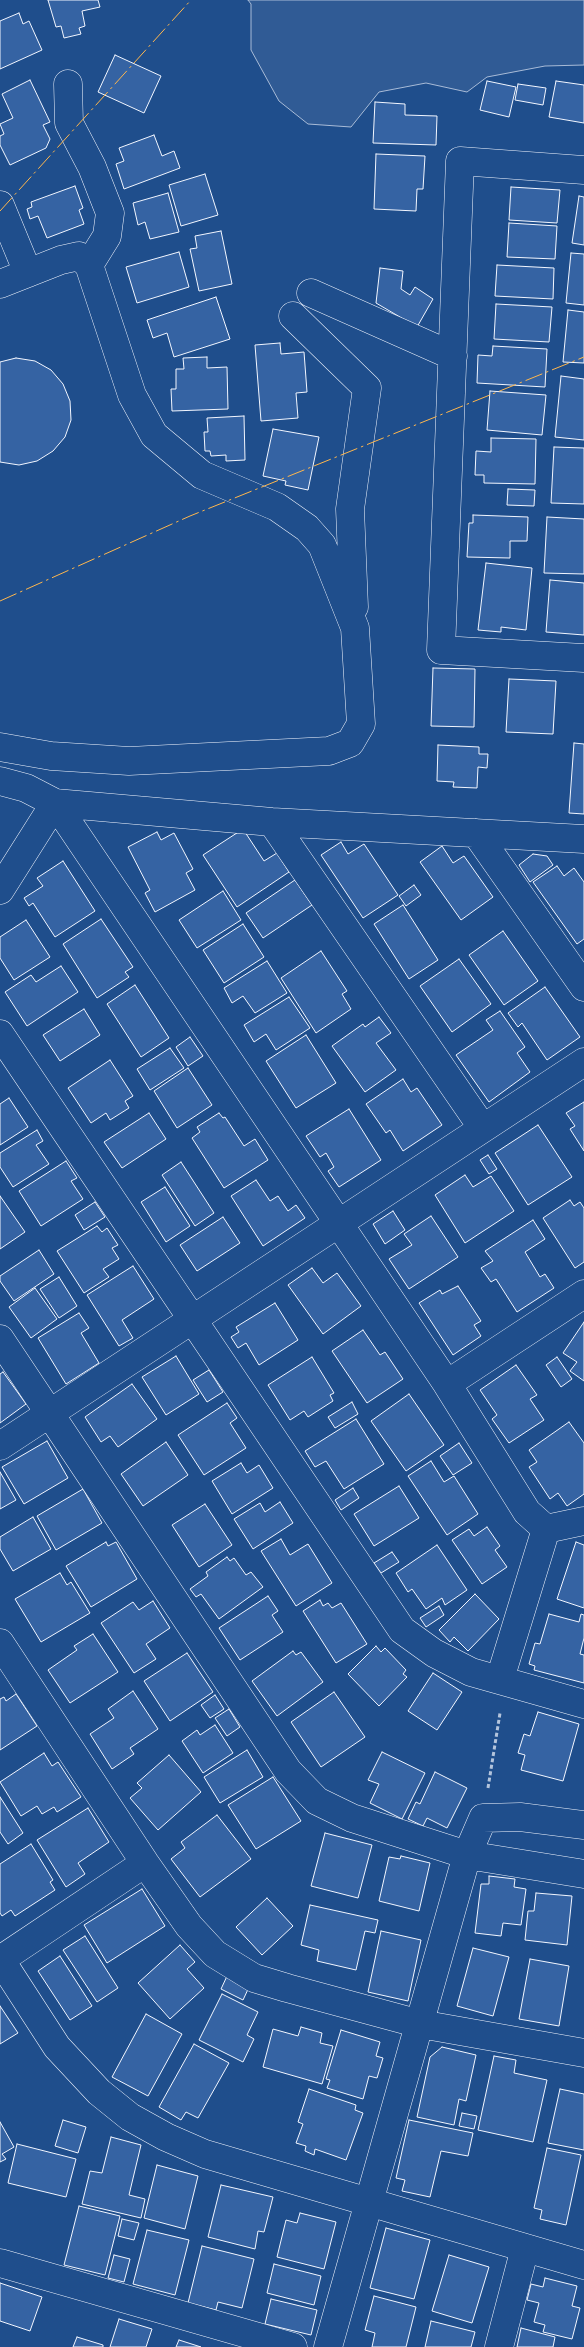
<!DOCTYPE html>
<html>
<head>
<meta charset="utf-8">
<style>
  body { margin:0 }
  canvas { display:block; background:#1f4e8c }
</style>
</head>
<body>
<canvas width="584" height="2347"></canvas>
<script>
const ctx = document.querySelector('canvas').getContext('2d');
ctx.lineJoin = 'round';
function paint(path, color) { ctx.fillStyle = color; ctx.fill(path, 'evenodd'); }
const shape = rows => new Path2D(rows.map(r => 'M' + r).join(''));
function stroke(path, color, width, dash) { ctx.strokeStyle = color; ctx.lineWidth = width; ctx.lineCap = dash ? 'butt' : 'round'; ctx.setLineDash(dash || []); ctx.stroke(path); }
const built = shape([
  [248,0,584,0,584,65,545,66,487,77,467,92,426,83,379,92,351,127,308,124,279,101,251,50,251,4,248,0]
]);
const building = shape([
  [48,0,98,0,100,7,82,11,85,26,79,28,81,34,64,38,61,26,56,27,48,0],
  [19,13,23,24,29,21,42,50,0,69,0,21,19,13],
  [115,55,161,76,144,113,98,92,115,55],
  [30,80,50,122,43,125,50,139,46,148,10,165,0,145,0,136,4,134,0,124,13,118,2,94,30,80],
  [487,81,516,87,509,117,480,110,487,81],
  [556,81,584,85,584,123,549,117,556,81],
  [518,84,546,88,543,105,515,100,518,84],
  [375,102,405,104,405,115,437,116,436,145,373,143,375,102],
  [154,135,162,156,174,151,180,168,124,189,116,164,124,161,119,148,154,135],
  [376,154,425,156,423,189,417,189,416,211,374,209,376,154],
  [205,174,218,215,181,226,169,185,205,174],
  [75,186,83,208,79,210,84,224,47,238,38,216,30,219,27,209,32,207,31,202,75,186],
  [511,187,560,190,557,223,509,220,511,187],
  [168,193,179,232,150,239,145,222,138,225,133,203,168,193],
  [579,196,584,197,584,245,572,243,579,196],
  [509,223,557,226,555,259,507,257,509,223],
  [221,231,232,284,199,291,190,249,197,248,195,236,221,231],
  [179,252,189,287,137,303,126,267,179,252],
  [571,253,584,254,584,305,566,303,571,253],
  [497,265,554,268,553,299,495,296,497,265],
  [380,268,403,271,401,289,410,295,415,287,433,299,417,327,376,303,380,268],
  [216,297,230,339,174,357,167,333,153,338,147,320,216,297],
  [496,304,552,307,549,342,494,339,496,304],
  [568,310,584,312,584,363,563,362,568,310],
  [280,343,281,354,304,352,307,392,296,393,298,418,261,421,255,345,280,343],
  [493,346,547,349,545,387,477,383,478,355,492,356,493,346],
  [207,357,207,368,227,367,228,409,172,411,171,389,176,389,176,369,184,369,183,358,207,357],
  [16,358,35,361,51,370,63,384,70,401,71,420,65,437,53,451,37,461,19,465,0,462,0,362,16,358],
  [561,376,584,379,584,440,555,437,561,376],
  [490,391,546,395,542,435,487,430,490,391],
  [244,416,245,460,226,461,226,455,211,456,210,451,205,451,204,432,208,432,207,418,244,416],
  [273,429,319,437,308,490,285,485,286,481,263,476,273,429],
  [491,438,536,439,535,484,484,483,484,475,475,475,476,451,491,452,491,438],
  [554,447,584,448,584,504,551,503,554,447],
  [508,489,535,490,534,506,507,505,508,489],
  [473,515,528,517,527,541,510,541,510,558,467,557,469,523,473,523,473,515],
  [547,517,584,519,584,574,544,573,547,517],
  [486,563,532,568,526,630,501,627,501,632,478,630,486,563],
  [550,580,584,583,584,635,546,632,550,580],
  [433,668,475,669,474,727,431,726,433,668],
  [509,679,556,681,553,734,506,732,509,679],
  [574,743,584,744,584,814,569,813,574,743],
  [438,745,479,747,479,754,488,754,487,768,478,767,477,788,453,787,454,782,437,781,438,745],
  [243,829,264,861,277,853,289,872,237,907,203,855,243,829],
  [157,832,161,840,174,833,193,869,186,873,195,890,155,912,145,893,150,890,128,847,157,832],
  [341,842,348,854,364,844,398,895,363,918,321,855,341,842],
  [442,846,453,863,464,856,493,897,461,920,420,862,442,846],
  [533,854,547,856,553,865,530,882,519,865,533,854],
  [63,861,95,911,55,937,33,903,29,906,24,898,43,886,37,878,63,861],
  [557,866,564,876,574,868,584,882,584,939,577,944,533,882,557,866],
  [295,880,312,905,263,938,246,913,295,880],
  [414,885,421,895,406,906,399,896,414,885],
  [223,891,241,920,197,948,179,920,223,891],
  [403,905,438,960,409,979,374,924,403,905],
  [101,919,133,967,125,972,129,977,97,998,63,944,101,919],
  [26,920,50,957,14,980,0,958,0,937,26,920],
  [243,924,264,957,224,983,203,950,243,924],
  [503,931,538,981,504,1005,469,955,503,931],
  [321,951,347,991,342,994,351,1009,316,1033,281,978,321,951],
  [459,959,491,1004,452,1032,420,986,459,959],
  [267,961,287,993,255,1013,243,996,232,1003,224,988,267,961],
  [61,966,78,992,27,1026,5,992,31,975,36,982,61,966],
  [135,985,169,1038,141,1057,107,1004,135,985],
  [545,987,580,1037,547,1060,522,1023,518,1027,508,1013,545,987],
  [289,997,310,1028,276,1050,266,1034,254,1042,244,1025,289,997],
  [84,1009,100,1035,60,1061,43,1035,84,1009],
  [500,1011,525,1047,517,1053,530,1072,489,1102,456,1055,493,1030,486,1020,500,1011],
  [379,1017,391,1033,376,1043,396,1070,365,1092,332,1046,363,1024,365,1027,379,1017],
  [306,1035,336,1083,296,1108,266,1061,306,1035],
  [190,1037,203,1056,188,1066,176,1047,190,1037],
  [170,1048,184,1068,150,1090,137,1069,170,1048],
  [110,1060,133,1096,125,1101,129,1108,110,1120,106,1113,91,1123,68,1088,110,1060],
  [188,1068,212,1105,177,1128,154,1091,188,1068],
  [403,1079,411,1092,417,1088,442,1125,403,1151,390,1130,386,1133,366,1104,403,1079],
  [9,1098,28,1127,0,1145,0,1104,9,1098],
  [584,1102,584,1151,570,1129,575,1126,566,1113,584,1102],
  [349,1109,381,1160,339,1187,328,1171,334,1167,326,1153,320,1157,306,1136,349,1109],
  [149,1113,166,1139,122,1168,104,1142,149,1113],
  [219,1113,223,1118,225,1117,244,1146,255,1139,268,1160,224,1188,192,1138,200,1132,197,1127,219,1113],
  [538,1125,572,1177,528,1205,495,1153,538,1125],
  [37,1130,43,1141,36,1145,49,1164,13,1187,0,1167,0,1153,37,1130],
  [488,1155,497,1169,489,1174,480,1160,488,1155],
  [66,1161,77,1178,71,1181,83,1199,41,1226,19,1191,66,1161],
  [181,1162,214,1213,195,1226,162,1175,181,1162],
  [465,1175,473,1187,491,1176,514,1211,465,1243,435,1195,465,1175],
  [256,1180,270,1201,278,1196,288,1211,296,1205,305,1218,263,1246,231,1196,256,1180],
  [165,1187,190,1226,166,1242,141,1202,165,1187],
  [0,1196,25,1232,0,1249,0,1196],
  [570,1200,574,1206,580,1202,584,1208,584,1262,575,1268,543,1218,570,1200],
  [95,1202,105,1217,84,1230,75,1215,95,1202],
  [393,1211,405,1230,385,1244,373,1224,393,1211],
  [431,1216,458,1257,409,1289,389,1259,412,1245,404,1234,431,1216],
  [223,1217,240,1243,197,1271,180,1245,223,1217],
  [533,1220,545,1239,525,1252,540,1277,545,1274,554,1288,517,1312,496,1279,491,1282,481,1268,493,1261,485,1251,533,1220],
  [97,1226,102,1232,107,1228,118,1245,112,1248,119,1259,103,1269,109,1277,84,1293,57,1251,97,1226],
  [39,1250,54,1274,14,1301,0,1281,0,1276,39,1250],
  [133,1266,154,1299,122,1320,133,1338,119,1346,87,1295,133,1266],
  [312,1268,323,1283,337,1273,361,1306,323,1334,288,1285,312,1268],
  [59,1277,77,1306,59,1318,40,1289,59,1277],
  [458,1286,481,1321,474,1325,481,1336,453,1355,419,1303,440,1290,442,1294,458,1286],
  [35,1288,57,1319,31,1338,9,1307,35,1288],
  [275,1303,298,1340,259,1365,246,1343,238,1348,231,1337,239,1332,236,1327,275,1303],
  [79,1313,89,1328,81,1333,99,1363,66,1384,38,1338,79,1313],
  [584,1322,584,1381,570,1371,577,1362,563,1353,584,1322],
  [363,1330,380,1355,385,1352,403,1379,367,1403,332,1351,363,1330],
  [176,1356,199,1394,166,1415,142,1377,176,1356],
  [312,1357,334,1393,330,1395,333,1401,308,1417,304,1411,290,1420,268,1385,312,1357],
  [557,1357,572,1379,561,1387,546,1365,557,1357],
  [516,1365,537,1395,530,1399,544,1420,509,1443,492,1419,497,1415,480,1390,516,1365],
  [209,1370,223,1392,207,1402,193,1380,209,1370],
  [3,1372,26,1404,0,1423,0,1374,3,1372],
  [132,1384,157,1419,118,1447,110,1436,101,1442,85,1417,132,1384],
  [409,1394,444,1445,406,1471,371,1421,409,1394],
  [352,1402,358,1414,335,1428,328,1417,352,1402],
  [227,1403,237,1418,230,1423,246,1448,204,1475,178,1435,227,1403],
  [356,1419,384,1464,344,1489,326,1461,315,1467,305,1451,356,1419],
  [569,1422,584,1443,584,1494,567,1506,558,1493,550,1499,529,1467,537,1462,529,1450,569,1422],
  [47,1441,68,1478,24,1504,2,1467,47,1441],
  [166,1442,188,1475,143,1506,121,1474,166,1442],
  [459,1443,472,1463,453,1475,440,1456,459,1443],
  [431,1461,444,1482,454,1476,478,1514,447,1535,408,1476,431,1461],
  [241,1463,247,1473,259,1465,273,1488,232,1514,212,1481,241,1463],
  [0,1472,16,1500,0,1509,0,1472],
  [399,1486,419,1518,374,1546,354,1514,399,1486],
  [353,1488,359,1498,341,1510,335,1500,353,1488],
  [83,1489,102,1523,56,1550,37,1516,83,1489],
  [280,1502,293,1523,253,1549,234,1519,260,1503,265,1512,280,1502],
  [205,1504,232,1545,199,1567,172,1525,205,1504],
  [33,1517,51,1549,13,1571,0,1549,0,1537,33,1517],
  [487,1527,500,1546,495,1550,507,1567,482,1584,452,1540,469,1529,474,1536,487,1527],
  [281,1539,290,1555,308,1544,332,1583,296,1606,261,1551,281,1539],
  [106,1542,108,1546,116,1542,137,1579,91,1607,66,1566,106,1542],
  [576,1542,584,1545,584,1608,557,1599,576,1542],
  [437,1545,467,1590,445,1605,442,1598,426,1609,412,1589,408,1592,396,1573,437,1545],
  [392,1552,399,1562,381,1573,374,1563,392,1552],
  [227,1557,230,1561,234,1558,246,1575,251,1572,263,1587,219,1619,201,1594,196,1597,190,1589,208,1576,206,1572,227,1557],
  [60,1573,67,1585,71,1582,90,1613,41,1642,15,1599,60,1573],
  [475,1594,499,1619,468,1651,454,1637,450,1642,439,1630,475,1594],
  [268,1596,278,1611,272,1615,283,1632,240,1660,219,1628,268,1596],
  [320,1600,323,1606,328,1603,332,1608,341,1603,367,1644,336,1663,303,1611,320,1600],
  [153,1601,170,1628,146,1644,156,1659,134,1673,101,1623,133,1602,139,1610,153,1601],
  [439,1606,444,1615,426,1627,420,1618,439,1606],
  [549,1614,579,1622,581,1614,584,1615,584,1638,580,1654,584,1655,584,1683,534,1670,535,1666,529,1664,535,1643,540,1644,549,1614],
  [93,1634,118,1672,70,1703,48,1670,77,1650,74,1646,93,1634],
  [376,1646,381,1652,385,1648,406,1670,403,1674,407,1677,379,1706,348,1674,376,1646],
  [293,1651,296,1655,301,1652,323,1682,277,1716,252,1681,293,1651],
  [187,1653,213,1692,170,1721,144,1681,187,1653],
  [433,1673,462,1692,437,1730,408,1711,433,1673],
  [133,1691,158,1729,130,1748,134,1754,112,1769,90,1734,114,1718,108,1709,133,1691],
  [334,1692,365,1737,321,1767,291,1722,334,1692],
  [16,1694,37,1726,0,1750,0,1699,4,1697,6,1701,16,1694],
  [215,1695,224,1709,210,1718,201,1705,215,1695],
  [229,1709,240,1727,227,1736,215,1718,229,1709],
  [538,1712,579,1724,563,1781,521,1770,525,1755,518,1753,524,1734,530,1736,538,1712],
  [215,1725,233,1753,203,1773,182,1741,197,1730,200,1735,215,1725],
  [247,1750,263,1777,220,1803,204,1777,247,1750],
  [382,1752,425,1773,402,1819,370,1803,379,1784,368,1780,382,1752],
  [44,1753,52,1766,58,1762,81,1797,57,1812,54,1807,42,1814,37,1806,21,1816,0,1782,44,1753],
  [169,1755,201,1792,158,1830,130,1798,142,1788,137,1783,169,1755],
  [435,1772,467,1788,447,1828,427,1818,423,1826,408,1819,416,1802,420,1804,435,1772],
  [273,1777,301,1821,256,1849,228,1805,273,1777],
  [0,1797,23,1833,8,1844,0,1832,0,1797],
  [88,1808,109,1842,78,1863,85,1874,66,1887,37,1840,88,1808],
  [217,1815,251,1859,200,1897,171,1859,185,1848,181,1842,217,1815],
  [325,1833,372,1845,358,1898,311,1886,325,1833],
  [31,1844,53,1880,50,1882,55,1890,15,1916,11,1910,2,1916,0,1913,0,1864,31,1844],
  [401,1856,430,1863,419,1911,379,1901,389,1857,400,1859,401,1856],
  [489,1876,515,1879,514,1887,526,1889,521,1925,503,1923,501,1936,475,1933,481,1884,489,1884,489,1876],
  [142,1889,165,1926,107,1963,84,1925,142,1889],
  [536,1893,572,1896,567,1945,525,1940,528,1911,534,1911,536,1893],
  [267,1898,293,1926,262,1955,236,1927,267,1898],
  [310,1905,378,1920,375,1933,365,1931,356,1970,317,1961,319,1950,301,1945,310,1905],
  [381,1931,421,1940,408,2001,368,1992,381,1931],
  [85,1936,118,1988,97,2002,63,1950,85,1936],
  [180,1945,195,1962,187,1969,204,1988,170,2019,138,1983,180,1945],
  [473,1948,509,1957,493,2016,457,2006,473,1948],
  [60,1956,92,2006,70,2020,38,1971,60,1956],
  [530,1959,569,1966,559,2026,519,2019,530,1959],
  [228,1974,250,1985,243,2000,221,1989,228,1974],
  [222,1994,258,2012,247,2035,254,2039,243,2062,199,2040,222,1994],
  [0,2006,18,2033,0,2044,0,2006],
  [146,2014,182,2034,148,2096,112,2077,146,2014],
  [301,2027,322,2033,320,2043,333,2046,322,2084,263,2067,273,2029,298,2036,301,2027],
  [341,2030,380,2042,376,2056,383,2058,377,2078,369,2076,363,2099,327,2088,330,2080,326,2079,341,2030],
  [194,2044,229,2063,198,2118,186,2112,181,2120,159,2107,194,2044],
  [442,2047,476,2055,466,2101,459,2099,454,2125,417,2117,430,2057,442,2047],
  [494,2056,516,2060,514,2073,547,2080,533,2142,478,2130,494,2056],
  [309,2089,356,2105,355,2110,363,2113,346,2160,315,2149,314,2155,305,2151,306,2146,296,2143,303,2124,298,2122,309,2089],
  [560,2089,584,2094,584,2150,548,2143,560,2089],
  [462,2113,477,2116,474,2129,459,2126,462,2113],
  [63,2120,86,2127,78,2153,55,2146,63,2120],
  [409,2120,473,2133,468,2156,441,2151,430,2197,402,2191,405,2180,396,2178,409,2120],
  [0,2122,14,2147,2,2154,6,2159,0,2162,0,2122],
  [111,2137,141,2145,129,2195,145,2199,141,2218,82,2204,90,2171,102,2173,111,2137],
  [17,2144,76,2159,66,2197,8,2183,17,2144],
  [547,2148,581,2155,566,2225,540,2219,542,2210,534,2208,547,2148],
  [157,2165,198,2176,185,2229,144,2218,157,2165],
  [221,2185,273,2197,264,2232,258,2231,255,2249,208,2237,221,2185],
  [79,2206,120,2216,105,2275,64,2265,79,2206],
  [300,2213,336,2222,324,2269,277,2257,286,2220,297,2223,300,2213],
  [122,2219,139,2223,134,2240,118,2236,122,2219],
  [386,2228,430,2240,414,2299,370,2288,386,2228],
  [147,2230,189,2240,175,2295,133,2284,147,2230],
  [202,2246,254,2259,242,2308,218,2302,216,2310,188,2303,202,2246],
  [114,2255,130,2259,124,2282,108,2278,114,2255],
  [449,2255,489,2267,472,2323,432,2311,449,2255],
  [274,2264,321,2276,314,2305,267,2293,274,2264],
  [545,2278,577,2286,572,2306,580,2308,572,2339,543,2332,545,2325,534,2322,539,2303,527,2300,531,2284,543,2287,545,2278],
  [0,2283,42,2297,30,2331,0,2321,0,2283],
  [374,2296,416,2307,406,2347,372,2347,375,2333,365,2330,374,2296],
  [271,2299,317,2310,311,2335,265,2324,271,2299],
  [119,2319,152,2329,146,2347,110,2347,119,2319],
  [431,2321,475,2332,471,2347,425,2347,431,2321],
  [521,2328,555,2337,553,2347,517,2347,521,2328],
  [77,2337,103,2345,103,2347,73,2347,77,2337],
  [179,2340,201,2347,176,2347,179,2340]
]);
const path = shape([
  [488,1788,500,1713]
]);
const minor = shape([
  [68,84,69,123,92,167,110,213,107,236,89,265],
  [584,170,460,161,441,650,584,658],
  [0,205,28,273],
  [0,284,61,260,79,256,89,265,132,395,154,435,202,475,277,507,307,528,322,545,355,628,361,724,350,743,329,751,129,761,51,756,0,747],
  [311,293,453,356],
  [293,316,367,388,350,509,354,607],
  [0,781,26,788,55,803,272,822,584,839],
  [272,822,482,1127],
  [476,833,584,987],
  [0,890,55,803,447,1384,527,1512,546,1529,584,1521],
  [0,1034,402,1630,434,1653,471,1672,584,1704],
  [0,1339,288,1771,317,1801,352,1818,467,1855,584,1874],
  [447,1384,584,1294],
  [0,1446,584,1062],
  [0,1643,145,1863,189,1926,215,1954,254,1978,287,1988,420,2024,584,2053],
  [500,1679,546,1529],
  [0,1959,57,2047,99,2092,130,2117,166,2137,205,2154,584,2265],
  [0,1960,145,1863],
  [0,2263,293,2347],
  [328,2347,467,1855,483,1818,520,1817,584,1825],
  [499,2347,525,2248]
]);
const power = shape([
  [0,211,191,0],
  [0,601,190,516,584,357]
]);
paint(built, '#305b95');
stroke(built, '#a8bbd7', 1);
paint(building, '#3563a3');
stroke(building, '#f2f6ff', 1);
stroke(minor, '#f2f6ff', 29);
stroke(path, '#b3c4dc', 3, [4, 2.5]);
stroke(minor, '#1f4e8c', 28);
stroke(power, '#ffb74d', 1, [18, 4, 2.5, 4]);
</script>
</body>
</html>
